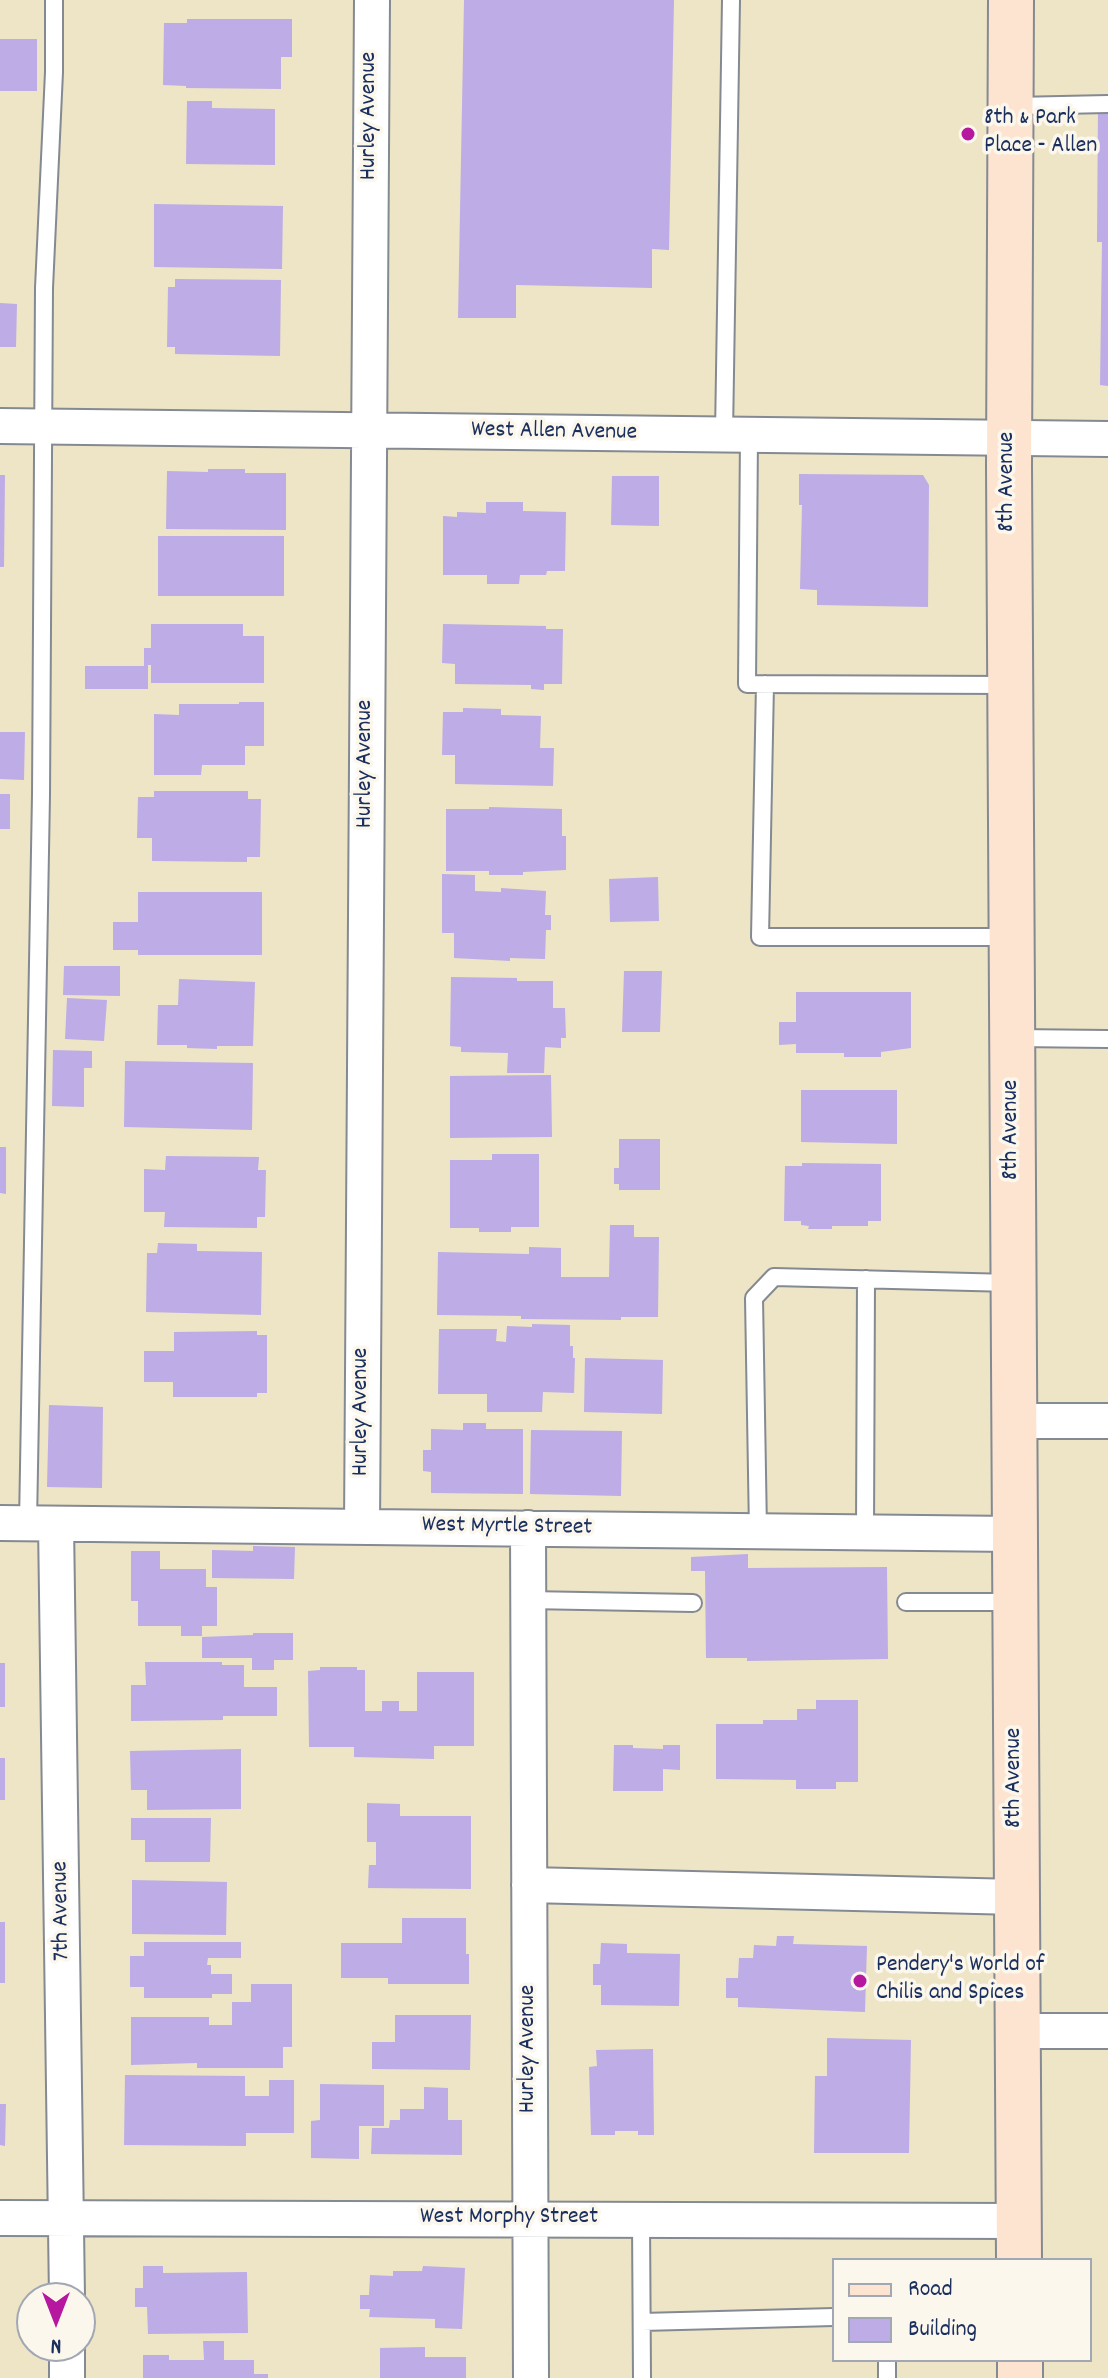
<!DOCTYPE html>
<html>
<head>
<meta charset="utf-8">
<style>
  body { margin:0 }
  #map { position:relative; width:1108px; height:2378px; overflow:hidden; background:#eee4c6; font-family:Dekko,sans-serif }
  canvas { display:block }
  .legend { position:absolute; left:832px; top:2258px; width:260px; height:104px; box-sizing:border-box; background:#fbf7ec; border:2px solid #a1a7b3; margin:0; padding:10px 14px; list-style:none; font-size:24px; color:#1b2f5e }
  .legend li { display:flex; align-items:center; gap:16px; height:40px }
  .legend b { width:40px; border:2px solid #a1a7b3 }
  .north { position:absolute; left:16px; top:2282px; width:80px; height:80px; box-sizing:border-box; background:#fbf7ec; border:2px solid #a1a7b3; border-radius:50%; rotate:180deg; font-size:22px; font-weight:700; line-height:32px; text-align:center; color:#1b2f5e }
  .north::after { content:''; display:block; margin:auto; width:28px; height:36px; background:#b5179e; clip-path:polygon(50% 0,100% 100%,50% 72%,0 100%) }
</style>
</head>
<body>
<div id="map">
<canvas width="1108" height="2378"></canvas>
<ul class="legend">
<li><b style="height:10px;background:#fde4d0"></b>Road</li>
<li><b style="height:22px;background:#bdace6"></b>Building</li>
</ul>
<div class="north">N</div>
</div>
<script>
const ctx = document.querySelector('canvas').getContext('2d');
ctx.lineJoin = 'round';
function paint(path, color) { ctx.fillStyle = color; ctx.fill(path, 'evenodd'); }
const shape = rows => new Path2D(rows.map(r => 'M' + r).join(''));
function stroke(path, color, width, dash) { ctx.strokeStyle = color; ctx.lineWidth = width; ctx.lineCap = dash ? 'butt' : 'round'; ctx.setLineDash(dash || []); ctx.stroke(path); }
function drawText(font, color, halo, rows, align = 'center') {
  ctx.font = font + ' Dekko,sans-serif'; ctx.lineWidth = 7; ctx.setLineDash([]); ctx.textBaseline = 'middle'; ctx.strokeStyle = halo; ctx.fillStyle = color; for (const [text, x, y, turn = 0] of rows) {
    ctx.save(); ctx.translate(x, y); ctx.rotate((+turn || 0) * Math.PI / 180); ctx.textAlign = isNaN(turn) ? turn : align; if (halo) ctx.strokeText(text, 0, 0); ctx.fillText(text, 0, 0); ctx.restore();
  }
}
const building = shape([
  [464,0,674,0,669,250,652,249,652,288,516,285,516,318,458,318],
  [187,19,292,19,292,57,281,57,281,89,186,88,186,86,163,85,164,23,187,23],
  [0,39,37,39,37,91,0,91],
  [187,101,212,101,212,108,275,109,275,165,186,164],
  [1098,107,1108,107,1108,386,1100,385,1102,242,1097,242],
  [154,204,283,206,282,269,154,267],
  [175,279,281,280,280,356,175,354,175,347,167,347,168,287,175,287],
  [0,303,17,304,16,347,0,347],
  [208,469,245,469,245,473,286,473,286,530,166,529,167,471,208,472],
  [799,474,923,475,929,485,928,607,817,605,817,590,800,589,802,505,799,505],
  [0,475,5,475,4,567,0,567],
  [612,476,659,476,659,526,611,525],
  [486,502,523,502,523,511,566,512,565,571,547,571,546,575,520,575,519,584,487,584,487,575,443,575,443,516,457,517,457,512,486,513],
  [158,536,284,536,284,596,158,596],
  [151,624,243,624,243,636,264,636,264,683,151,683,151,665,148,665,148,689,85,689,85,666,144,666,144,648,151,648],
  [443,624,546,626,546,629,563,629,562,684,544,684,544,690,531,689,531,685,455,684,455,664,442,663],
  [239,702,264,702,264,746,245,746,245,765,202,765,201,775,154,775,154,714,179,715,179,704,239,704],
  [463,708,501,709,501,715,541,716,540,748,554,748,553,786,455,784,455,755,442,755,443,712,463,712],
  [0,732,25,732,24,780,0,779],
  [154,791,248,791,248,799,261,799,260,857,247,857,247,862,152,861,152,838,137,838,138,797,154,797],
  [0,794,10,794,10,829,0,829],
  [489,807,562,809,562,836,566,836,566,870,523,872,523,875,489,875,489,871,446,871,446,809,489,809],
  [442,874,475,875,475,891,501,892,501,888,546,891,545,915,551,915,551,930,546,930,545,959,510,958,510,961,454,958,454,933,442,933],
  [658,877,659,921,610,922,609,879],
  [138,892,262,892,262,955,138,955,138,950,113,950,113,922,138,922],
  [64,966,120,966,120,996,63,995],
  [624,971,662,971,660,1032,622,1032],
  [451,977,517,978,517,981,553,981,553,1008,565,1008,566,1038,561,1038,561,1048,545,1047,544,1073,507,1073,508,1053,461,1052,461,1047,450,1046],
  [179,979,255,982,253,1046,217,1046,217,1049,187,1048,187,1045,157,1045,158,1005,178,1005],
  [796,992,911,992,911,1048,881,1052,881,1057,844,1057,844,1053,796,1053,796,1044,779,1045,779,1022,796,1022],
  [67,998,107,1000,104,1041,65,1039],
  [53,1050,92,1051,92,1068,84,1068,84,1107,52,1106],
  [125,1061,253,1063,252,1130,124,1127],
  [551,1075,552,1137,450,1138,450,1076],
  [801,1090,897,1090,897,1144,801,1142],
  [619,1139,660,1139,660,1190,619,1190,619,1184,614,1184,614,1168,619,1168],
  [0,1147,6,1147,6,1194,0,1193],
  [492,1154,539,1154,539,1227,511,1227,511,1232,479,1232,479,1228,450,1228,450,1160,492,1160],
  [166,1156,259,1157,258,1170,266,1170,265,1217,257,1217,257,1228,164,1227,165,1212,144,1212,144,1169,165,1170],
  [802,1163,881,1164,881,1221,868,1221,868,1226,832,1226,832,1229,808,1229,809,1226,801,1225,801,1221,784,1221,785,1166,802,1166],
  [610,1225,634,1225,634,1237,659,1237,658,1317,621,1317,621,1320,521,1319,521,1316,437,1315,438,1252,529,1254,529,1247,561,1248,561,1277,609,1277],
  [158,1243,197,1244,197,1251,262,1252,261,1315,146,1312,147,1253,157,1253],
  [532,1324,570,1325,570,1346,573,1346,573,1358,575,1358,574,1393,543,1392,542,1412,487,1412,487,1394,438,1394,439,1329,497,1329,496,1341,506,1342,507,1326,532,1327],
  [257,1331,257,1335,267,1335,267,1393,257,1393,257,1397,173,1397,173,1382,144,1382,144,1351,174,1351,174,1332],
  [585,1358,663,1360,662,1414,584,1412],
  [49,1405,103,1407,102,1488,47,1487],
  [463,1423,486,1423,486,1429,523,1429,523,1494,431,1493,431,1472,423,1471,423,1450,431,1450,431,1429,463,1430],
  [531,1430,622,1431,621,1496,530,1494],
  [253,1546,295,1547,294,1579,212,1578,212,1550,253,1551],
  [131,1551,160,1551,160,1569,206,1569,206,1587,217,1587,217,1626,202,1626,202,1636,181,1636,181,1626,138,1626,138,1601,131,1601],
  [748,1554,748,1568,887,1567,888,1659,747,1661,747,1658,706,1658,705,1571,691,1571,691,1557],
  [253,1633,293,1633,293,1660,274,1660,274,1670,252,1670,252,1658,202,1658,202,1637,253,1635],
  [145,1662,222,1662,222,1665,244,1665,244,1687,277,1687,277,1716,223,1716,223,1720,131,1721,131,1685,146,1685],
  [0,1663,5,1663,5,1707,0,1707],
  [320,1667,357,1667,357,1670,365,1670,365,1711,382,1711,382,1701,399,1701,399,1711,417,1711,417,1672,474,1672,474,1746,434,1746,434,1759,354,1757,354,1747,309,1747,308,1671,320,1670],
  [816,1700,858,1700,858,1782,836,1782,836,1789,796,1789,796,1780,716,1779,716,1724,763,1724,763,1720,797,1720,797,1709,816,1709],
  [614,1745,633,1745,633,1748,663,1749,663,1745,680,1745,680,1770,663,1769,663,1791,613,1791],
  [241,1749,241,1809,147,1810,147,1790,131,1790,130,1751],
  [0,1758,5,1758,5,1800,0,1800],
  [367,1803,400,1804,400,1816,471,1816,471,1889,368,1888,369,1865,376,1865,376,1842,367,1842],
  [131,1818,211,1818,210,1862,145,1862,145,1840,131,1840],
  [132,1880,227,1882,226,1935,132,1934],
  [402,1918,466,1918,466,1954,469,1954,469,1984,388,1984,388,1978,341,1978,341,1943,402,1943],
  [0,1922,5,1922,5,1983,0,1983],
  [777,1936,794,1936,793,1944,867,1946,865,2012,738,2007,738,1998,726,1998,726,1978,738,1978,739,1958,753,1958,754,1945,776,1946],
  [144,1942,241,1942,241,1958,208,1958,207,1965,211,1965,211,1974,232,1974,232,1994,212,1994,212,1998,144,1998,144,1987,130,1987,130,1956,144,1956],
  [601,1943,627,1944,627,1953,680,1954,679,2006,601,2005,601,1985,593,1985,593,1964,600,1964],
  [251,1984,292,1984,292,2047,283,2047,283,2068,197,2068,197,2063,131,2065,131,2017,209,2017,209,2025,232,2025,232,2002,251,2002],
  [395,2015,471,2015,470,2070,372,2069,372,2042,395,2042],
  [827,2038,911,2040,909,2153,814,2153,815,2076,827,2076],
  [653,2049,654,2135,638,2135,638,2131,615,2131,615,2135,591,2135,589,2067,597,2066,596,2050],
  [125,2075,245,2076,245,2096,269,2096,269,2080,294,2080,294,2133,246,2133,246,2146,124,2145],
  [320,2084,384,2085,384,2126,359,2126,359,2159,311,2158,311,2121,320,2120],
  [424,2087,448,2088,448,2120,462,2120,462,2155,371,2154,372,2128,389,2128,390,2120,400,2120,400,2109,424,2109],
  [0,2104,6,2104,5,2146,0,2145],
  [143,2266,163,2266,163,2273,247,2272,248,2333,148,2334,147,2307,135,2307,135,2288,143,2288],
  [423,2266,465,2268,462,2329,435,2328,435,2319,369,2317,370,2309,360,2309,360,2295,369,2295,370,2275,393,2276,393,2271,422,2271],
  [203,2341,224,2341,224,2360,254,2360,254,2374,268,2374,268,2378,143,2378,143,2355,169,2355,169,2360,204,2360],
  [425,2347,425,2357,466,2357,466,2378,380,2378,380,2348]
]);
const lane = shape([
  [1014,106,1108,104],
  [724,434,731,0],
  [749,435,747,684,1008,685],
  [765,684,760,937,1010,937],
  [1014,1038,1108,1039],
  [28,1523,41,795,44,288,54,72,54,0],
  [758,1531,754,1298,774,1277,1011,1283],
  [865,1532,866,1279],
  [528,1600,693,1603],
  [906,1602,1013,1602],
  [641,2220,642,2378],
  [642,2322,834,2317],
  [887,2378,887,2360]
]);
const street = shape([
  [0,426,1108,439],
  [1014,1421,1108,1421],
  [0,1523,1014,1534],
  [56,1524,67,2298],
  [362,1527,372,0],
  [528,1528,531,2378],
  [529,1885,1017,1897],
  [1018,2031,1108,2031],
  [0,2218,1019,2221],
  [67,2378,67,2346]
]);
const secondary = shape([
  [1011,0,1009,465,1019,2260],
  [1020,2360,1020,2378]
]);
const markers = [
  [968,134,8,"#b5179e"],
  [860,1981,8,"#b5179e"]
];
const streetNames = [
  ["Hurley Avenue",371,116,-90],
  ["West Allen Avenue",554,433,1],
  ["8th Avenue",1009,482,-90],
  ["Hurley Avenue",367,764,-90],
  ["8th Avenue",1013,1130,-90],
  ["Hurley Avenue",363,1412,-90],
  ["West Myrtle Street",507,1528,1],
  ["8th Avenue",1016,1778,-90],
  ["7th Avenue",63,1911,-91],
  ["Hurley Avenue",530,2049,-90],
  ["West Morphy Street",509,2219]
];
const poiNames = [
  ["8th & Park",984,120],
  ["Place - Allen",984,148],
  ["Pendery's World of",876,1967],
  ["Chilis and Spices",876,1995]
];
paint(building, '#bdace6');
stroke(lane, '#848a92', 20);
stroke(street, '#848a92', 38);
stroke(secondary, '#848a92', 48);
stroke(lane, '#fff', 16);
stroke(street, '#fff', 34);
stroke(secondary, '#fde4d0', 44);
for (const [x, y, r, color] of markers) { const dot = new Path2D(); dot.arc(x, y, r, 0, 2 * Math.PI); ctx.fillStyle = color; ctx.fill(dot); stroke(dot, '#fbf7ec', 3); }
drawText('24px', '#1b2f5e', '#fbf7ec', streetNames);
drawText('24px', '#1b2f5e', '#fbf7ec', poiNames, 'left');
</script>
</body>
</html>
